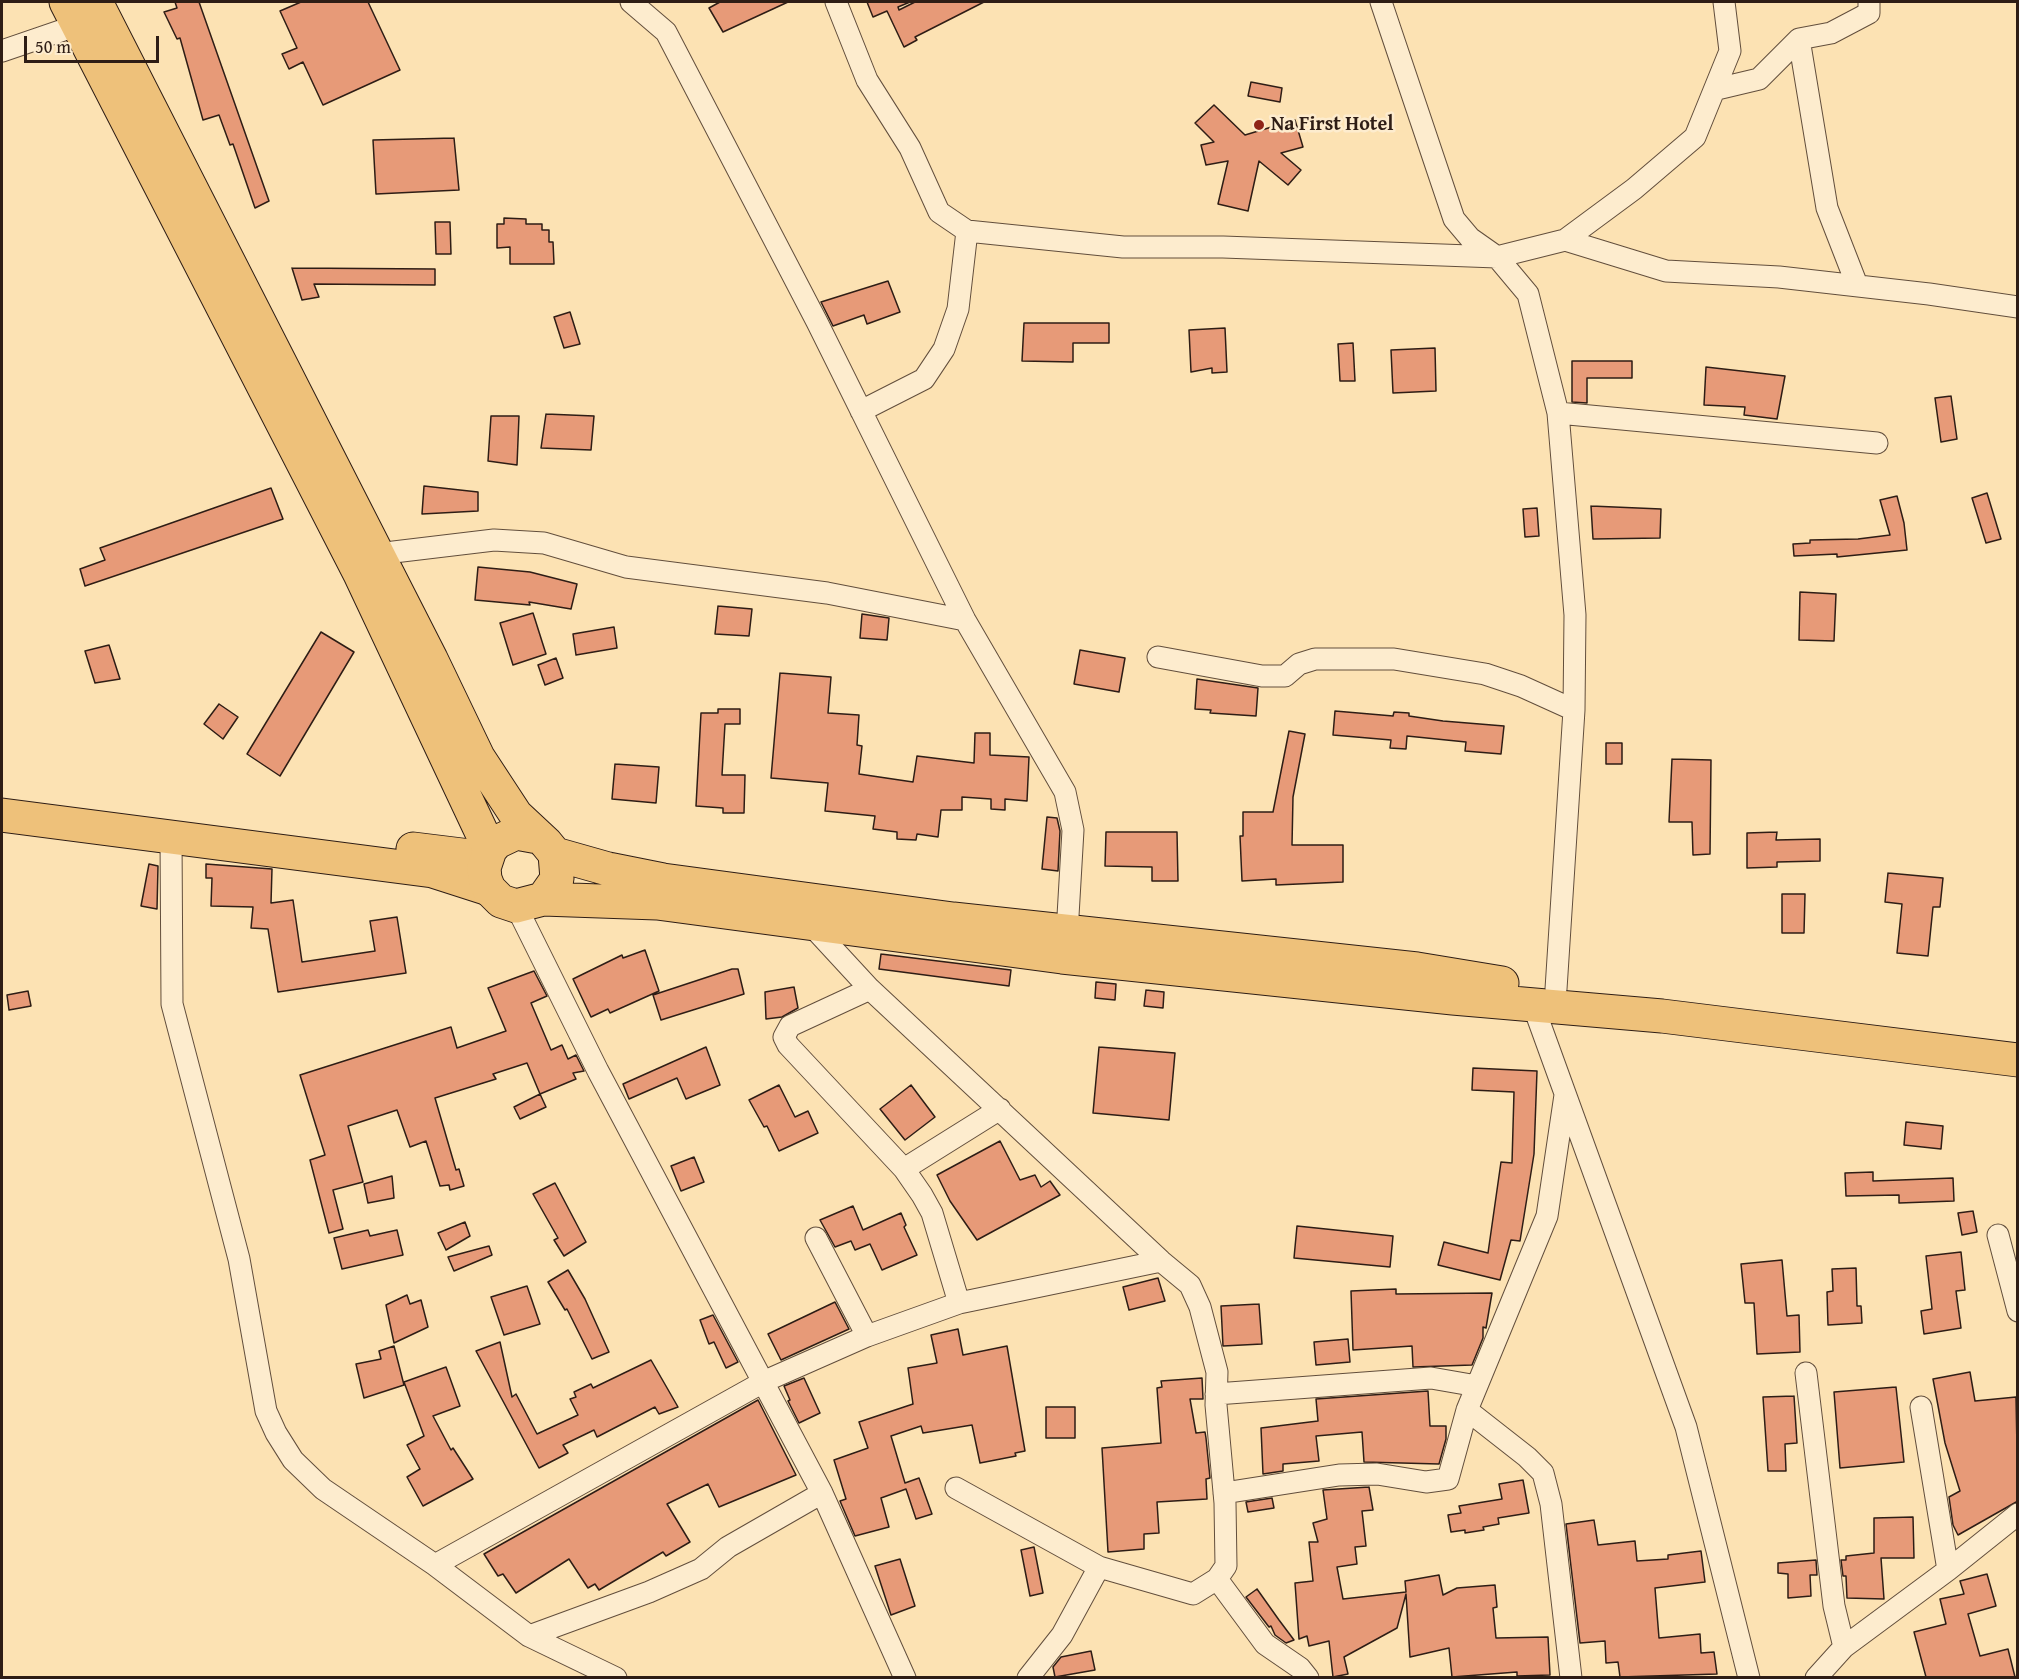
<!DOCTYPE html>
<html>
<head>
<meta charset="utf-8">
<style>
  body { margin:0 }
  #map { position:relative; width:2019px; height:1679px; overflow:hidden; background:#fce2b3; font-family:"Gentium Book Plus",serif }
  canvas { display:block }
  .frame { position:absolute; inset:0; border:3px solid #2e1d15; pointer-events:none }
  .scale { position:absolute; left:24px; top:36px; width:135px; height:27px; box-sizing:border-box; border:3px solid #2e1d15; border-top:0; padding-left:8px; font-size:18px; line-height:21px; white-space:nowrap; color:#2e1d15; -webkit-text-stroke:4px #fdecce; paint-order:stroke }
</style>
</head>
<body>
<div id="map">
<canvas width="2019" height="1679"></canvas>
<div class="frame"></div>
<div class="scale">50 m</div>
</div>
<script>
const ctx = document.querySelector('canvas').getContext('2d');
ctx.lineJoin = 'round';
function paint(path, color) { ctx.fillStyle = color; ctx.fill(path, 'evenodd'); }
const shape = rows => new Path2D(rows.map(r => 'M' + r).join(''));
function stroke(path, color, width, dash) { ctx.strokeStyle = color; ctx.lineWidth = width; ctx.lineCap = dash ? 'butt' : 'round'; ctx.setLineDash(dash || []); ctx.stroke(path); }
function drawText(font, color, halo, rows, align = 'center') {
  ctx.font = font + ' "Gentium Book Plus",serif'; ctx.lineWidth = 5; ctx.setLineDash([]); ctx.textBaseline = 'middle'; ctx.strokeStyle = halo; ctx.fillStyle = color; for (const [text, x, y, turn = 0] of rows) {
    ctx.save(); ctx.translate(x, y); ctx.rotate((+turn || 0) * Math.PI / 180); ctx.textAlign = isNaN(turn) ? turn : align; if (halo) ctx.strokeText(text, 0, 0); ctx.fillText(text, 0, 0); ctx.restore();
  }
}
const building = shape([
  [175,2,199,2,269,201,255,208,233,144,230,145,219,115,203,120,180,38,177,39,164,12,177,8,175,2],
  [301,2,368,2,400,70,323,105,303,62,289,69,282,54,297,48,280,11,301,2],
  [720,2,788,2,723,32,709,8,720,2],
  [867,2,910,2,898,7,899,10,915,2,984,2,915,37,917,40,904,47,887,11,873,17,867,2],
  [1251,82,1282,88,1280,102,1248,96,1251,82],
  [1214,105,1245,135,1295,120,1303,147,1281,153,1301,170,1288,185,1259,161,1248,211,1218,204,1228,161,1206,165,1201,145,1214,142,1195,123,1214,105],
  [454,138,459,190,376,194,373,140,454,138],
  [504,218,526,219,526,224,542,224,542,230,549,230,549,242,553,242,554,264,510,264,510,247,497,248,497,224,504,224,504,218],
  [435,222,450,222,451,254,436,254,435,222],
  [292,268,435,269,435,285,314,284,319,297,302,300,292,268],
  [888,281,900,312,867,324,864,315,833,326,821,302,888,281],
  [570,312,580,344,564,348,554,317,570,312],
  [1024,323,1109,323,1109,343,1073,343,1073,362,1022,361,1024,323],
  [1225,328,1227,372,1212,373,1212,368,1191,372,1189,330,1225,328],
  [1353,343,1355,381,1340,381,1338,344,1353,343],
  [1435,348,1436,391,1393,393,1391,350,1435,348],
  [1572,361,1632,361,1632,378,1587,378,1587,403,1572,402,1572,361],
  [1706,367,1785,376,1777,419,1744,415,1745,407,1704,405,1706,367],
  [1951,396,1957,439,1941,442,1935,398,1951,396],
  [546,414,594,416,591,450,541,448,546,414],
  [491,416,519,416,517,465,488,461,491,416],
  [424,486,478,492,478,511,422,514,424,486],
  [271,488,283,519,85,586,80,569,105,560,100,548,271,488],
  [1987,493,2001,539,1986,543,1972,498,1987,493],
  [1897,496,1904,523,1907,550,1837,557,1837,554,1794,556,1793,544,1810,543,1810,540,1858,539,1890,535,1880,500,1897,496],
  [1591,506,1661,509,1660,538,1593,539,1591,506],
  [1537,508,1539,536,1525,537,1523,509,1537,508],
  [478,567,530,572,577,584,571,609,529,602,530,605,475,600,478,567],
  [1800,592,1836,594,1834,641,1799,640,1800,592],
  [718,606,752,609,749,636,715,634,718,606],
  [533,613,546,654,513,665,500,623,533,613],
  [862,614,889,618,887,640,860,638,862,614],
  [614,627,617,648,576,655,573,634,614,627],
  [321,632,354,652,280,776,247,754,321,632],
  [109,645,120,679,95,683,85,651,109,645],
  [1080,650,1125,658,1119,692,1074,684,1080,650],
  [556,658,563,678,545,685,538,665,556,658],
  [780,673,831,677,828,713,859,715,857,745,862,746,859,774,913,782,917,756,974,763,975,733,990,733,990,755,1029,757,1027,801,1005,799,1005,810,991,809,991,799,962,797,962,810,941,810,938,837,917,834,916,840,897,839,897,832,873,829,875,816,825,811,828,783,771,778,780,673],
  [1197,679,1258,688,1256,716,1210,713,1211,710,1195,709,1197,679],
  [219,704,238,717,223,739,204,724,219,704],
  [718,709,740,709,740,724,725,724,722,775,745,775,744,813,723,813,723,808,696,806,701,713,718,713,718,709],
  [1335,711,1393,716,1394,712,1409,713,1409,716,1443,721,1504,726,1501,754,1465,751,1466,742,1407,736,1406,749,1390,748,1391,740,1333,735,1335,711],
  [1289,731,1305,734,1293,797,1292,845,1343,845,1343,882,1276,885,1276,879,1242,881,1240,836,1243,836,1243,812,1273,812,1289,731],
  [1606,743,1622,743,1622,764,1606,764,1606,743],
  [1672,759,1711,760,1710,854,1693,855,1692,822,1669,822,1672,759],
  [615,764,659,767,656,803,612,799,615,764],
  [1047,817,1057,818,1060,831,1058,871,1042,869,1047,817],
  [1106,832,1177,832,1178,881,1152,881,1152,867,1105,866,1106,832],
  [1777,832,1776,840,1820,839,1820,861,1777,862,1777,867,1747,868,1747,833,1777,832],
  [149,864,158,866,157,909,141,906,149,864],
  [206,864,272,869,271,903,293,900,302,962,375,951,370,921,397,917,406,973,278,992,268,929,251,928,253,907,211,906,212,878,206,878,206,864],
  [1888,873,1943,878,1940,907,1933,907,1928,956,1897,953,1902,904,1885,902,1888,873],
  [1782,894,1805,894,1804,933,1782,933,1782,894],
  [645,950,659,991,610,1013,608,1009,591,1017,573,979,622,955,623,958,645,950],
  [881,954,1011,970,1009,986,879,969,881,954],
  [732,969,738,969,744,994,661,1020,653,995,732,969],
  [534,971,547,996,531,1003,551,1050,562,1045,568,1059,576,1055,584,1071,573,1073,576,1079,540,1094,527,1063,493,1074,496,1079,435,1098,456,1170,459,1169,464,1186,450,1190,449,1185,440,1186,426,1141,410,1147,397,1110,348,1126,363,1182,333,1190,343,1229,329,1233,310,1160,325,1155,300,1075,451,1027,457,1048,506,1031,488,988,534,971],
  [1096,982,1116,984,1115,1000,1095,998,1096,982],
  [794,987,798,1008,782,1017,766,1019,765,992,794,987],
  [1146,990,1164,992,1163,1008,1144,1006,1146,990],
  [28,991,31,1006,9,1010,7,995,28,991],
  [706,1047,720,1085,686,1099,677,1078,629,1099,623,1084,706,1047],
  [1099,1047,1175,1053,1169,1120,1093,1113,1099,1047],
  [1473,1068,1537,1071,1534,1154,1520,1241,1511,1240,1500,1280,1438,1265,1444,1242,1488,1253,1501,1162,1512,1163,1514,1092,1472,1090,1473,1068],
  [779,1085,795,1117,808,1111,818,1133,779,1151,767,1126,764,1127,749,1100,779,1085],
  [911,1085,935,1117,905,1140,880,1109,911,1085],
  [540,1094,546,1107,520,1119,514,1107,540,1094],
  [1906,1122,1943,1126,1941,1149,1904,1145,1906,1122],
  [1000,1141,1020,1180,1035,1175,1041,1187,1050,1181,1060,1195,977,1240,950,1201,937,1175,1000,1141],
  [694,1157,704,1182,681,1191,671,1166,694,1157],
  [1873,1172,1873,1181,1953,1178,1954,1201,1899,1203,1899,1195,1846,1196,1845,1173,1873,1172],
  [392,1176,394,1198,368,1203,364,1184,392,1176],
  [555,1183,586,1242,564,1256,554,1240,558,1238,533,1194,555,1183],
  [853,1206,863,1230,901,1213,906,1225,904,1227,917,1255,882,1270,870,1244,855,1250,851,1241,835,1247,820,1220,853,1206],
  [1973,1211,1977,1232,1962,1235,1958,1213,1973,1211],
  [465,1222,470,1236,446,1250,438,1233,465,1222],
  [1297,1226,1393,1236,1390,1267,1294,1258,1297,1226],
  [368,1230,370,1236,397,1230,403,1255,342,1269,334,1238,368,1230],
  [489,1246,492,1255,454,1271,448,1257,489,1246],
  [1961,1252,1965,1290,1956,1291,1961,1328,1924,1334,1921,1311,1932,1309,1926,1256,1961,1252],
  [1782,1260,1787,1316,1799,1315,1800,1352,1757,1354,1754,1303,1745,1303,1741,1264,1782,1260],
  [1856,1268,1857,1306,1861,1306,1862,1323,1828,1325,1827,1292,1833,1291,1832,1269,1856,1268],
  [568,1270,585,1299,609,1352,592,1359,567,1309,565,1310,548,1282,568,1270],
  [1158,1278,1165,1301,1129,1310,1123,1287,1158,1278],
  [527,1286,540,1324,504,1335,491,1297,527,1286],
  [1396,1289,1396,1294,1492,1293,1486,1328,1483,1327,1483,1338,1472,1365,1413,1367,1412,1346,1353,1350,1351,1291,1396,1289],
  [407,1295,410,1304,421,1300,428,1327,394,1343,386,1305,407,1295],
  [835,1302,849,1329,781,1360,768,1334,835,1302],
  [1259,1304,1262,1344,1223,1346,1221,1306,1259,1304],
  [713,1315,738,1362,726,1368,714,1342,709,1344,700,1320,713,1315],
  [958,1329,963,1355,1007,1346,1025,1451,1015,1453,1016,1456,980,1463,972,1425,923,1433,921,1426,891,1436,905,1483,919,1478,932,1514,916,1519,906,1489,881,1498,889,1527,855,1536,840,1501,846,1499,834,1460,868,1448,859,1422,913,1404,908,1368,937,1363,931,1335,958,1329],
  [1348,1339,1350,1362,1316,1365,1314,1342,1348,1339],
  [500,1342,512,1397,516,1394,537,1434,578,1415,570,1399,576,1397,574,1392,591,1384,593,1388,651,1360,678,1407,659,1414,655,1407,597,1437,594,1430,563,1445,568,1453,539,1468,476,1351,500,1342],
  [394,1346,404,1385,364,1398,356,1364,381,1359,379,1351,394,1346],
  [446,1367,460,1406,433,1416,451,1450,453,1448,473,1479,423,1506,407,1477,420,1469,407,1445,424,1436,404,1382,446,1367],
  [1970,1372,1975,1401,2016,1397,2018,1501,1958,1535,1953,1525,1949,1497,1960,1491,1945,1443,1933,1379,1970,1372],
  [804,1378,820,1413,799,1423,788,1401,790,1400,784,1386,804,1378],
  [1202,1378,1203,1399,1190,1399,1196,1433,1205,1432,1206,1438,1210,1478,1206,1479,1207,1499,1157,1502,1159,1533,1144,1534,1144,1549,1108,1552,1102,1448,1161,1443,1157,1388,1162,1387,1161,1381,1202,1378],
  [1896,1387,1904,1462,1840,1468,1834,1392,1896,1387],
  [1428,1391,1430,1426,1446,1426,1446,1439,1439,1464,1364,1462,1362,1432,1316,1436,1319,1461,1283,1464,1283,1471,1263,1474,1261,1428,1318,1421,1316,1399,1428,1391],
  [1794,1396,1797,1443,1785,1444,1786,1471,1768,1471,1763,1397,1794,1396],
  [758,1400,796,1475,719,1507,708,1484,667,1504,690,1542,666,1556,663,1552,599,1590,595,1584,588,1588,569,1559,516,1593,503,1574,498,1576,484,1554,758,1400],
  [1046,1407,1075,1407,1075,1438,1046,1438,1046,1407],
  [1523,1480,1529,1513,1498,1518,1499,1524,1483,1527,1484,1530,1465,1533,1465,1530,1451,1532,1448,1515,1461,1513,1459,1506,1502,1499,1499,1484,1523,1480],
  [1369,1487,1373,1510,1362,1511,1366,1546,1355,1547,1357,1564,1337,1567,1343,1599,1406,1592,1405,1581,1439,1575,1443,1595,1457,1588,1495,1585,1497,1607,1493,1608,1496,1638,1548,1637,1550,1675,1517,1676,1517,1672,1452,1677,1449,1648,1410,1657,1406,1594,1397,1628,1344,1657,1348,1674,1333,1677,1329,1641,1309,1646,1307,1636,1299,1639,1295,1583,1313,1581,1309,1542,1318,1542,1313,1523,1327,1519,1323,1490,1369,1487],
  [1272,1498,1274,1508,1248,1512,1246,1502,1272,1498],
  [1913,1517,1914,1558,1881,1558,1884,1599,1847,1598,1846,1576,1843,1576,1841,1560,1846,1560,1846,1556,1874,1553,1874,1518,1913,1517],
  [1594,1520,1598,1545,1635,1541,1637,1561,1668,1559,1668,1555,1701,1551,1705,1582,1655,1588,1659,1638,1700,1634,1701,1653,1714,1652,1717,1674,1620,1677,1618,1662,1606,1663,1605,1641,1580,1643,1566,1524,1594,1520],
  [1034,1547,1043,1593,1030,1596,1021,1550,1034,1547],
  [900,1559,915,1606,891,1615,875,1566,900,1559],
  [1816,1560,1817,1575,1810,1575,1811,1596,1788,1598,1788,1574,1778,1573,1778,1563,1816,1560],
  [1987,1574,1996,1606,1968,1614,1980,1656,2008,1649,2015,1677,1926,1677,1914,1632,1946,1624,1940,1599,1964,1594,1960,1581,1987,1574],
  [1257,1589,1279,1620,1294,1640,1286,1643,1275,1635,1271,1626,1269,1627,1246,1597,1257,1589],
  [1091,1651,1095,1670,1055,1677,1053,1667,1061,1657,1091,1651]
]);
const minor = shape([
  [631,2,666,32,817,322,965,620,1065,792,1073,830,1067,933],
  [836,2,867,80,910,148,939,212,967,231,1123,247,1223,247,1497,257,1565,240,1634,189,1695,137,1730,51,1724,2],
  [1381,2,1454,219,1470,238,1497,257,1528,294,1558,413,1575,615,1574,710,1556,989],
  [1799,39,1827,208,1857,285],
  [2,51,78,25],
  [1717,89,1759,79,1799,39,1831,33,1869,13,1869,2],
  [1565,240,1666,271,1779,277,1929,294,2018,307],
  [861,411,924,379,944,349,958,309,967,231],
  [1558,413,1877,443],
  [377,554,494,540,544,543,626,567,827,593,965,620],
  [1158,657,1262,676,1285,676,1299,664,1315,659,1394,659,1485,674,1521,686,1574,710],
  [171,836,172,1004,239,1259,266,1411,276,1433,293,1460,323,1489,435,1565,529,1636,616,1678],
  [516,906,598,1071,822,1493,905,1678],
  [810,924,870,989,1161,1261,1190,1285,1200,1307,1217,1372,1216,1405,1225,1503,1226,1566,1217,1579,1193,1594,1099,1567,956,1488],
  [870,989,790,1026,784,1037,788,1045,904,1169,922,1195,932,1213,959,1303],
  [1533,1005,1686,1427,1749,1678],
  [904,1169,1000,1109],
  [1998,1235,2018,1311],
  [816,1238,867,1336],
  [1806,1373,1834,1606,1844,1647],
  [1216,1394,1431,1378,1477,1386],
  [1921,1407,1948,1570],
  [1467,1410,1527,1457,1543,1473,1551,1504,1571,1678],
  [1224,1493,1339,1475,1377,1474,1426,1482,1448,1479,1467,1410,1547,1216,1565,1095],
  [435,1565,765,1381,867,1336,959,1303,1161,1261],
  [1217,1579,1265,1644,1300,1668,1308,1678],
  [529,1636,649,1592,701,1569,728,1547,822,1493],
  [1028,1678,1062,1635,1099,1567],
  [1816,1678,1844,1647,1948,1570,2018,1514]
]);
const primary = shape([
  [2,815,433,871,489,889],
  [413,849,486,858]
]);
const trunk = shape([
  [66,2,360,574,490,850],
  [96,2,431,659,478,757,516,815,546,843,555,854,557,879,543,899,516,906,501,901,489,889,485,879,484,868,490,850,497,842,516,833,538,837],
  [555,854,608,869,663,880,953,919,1417,969,1502,983],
  [543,899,657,903,1062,957,1453,998,1662,1016,2018,1060]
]);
const markers = [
  [1259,125,6,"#8f2418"]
];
const poiNames = [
  ["Na First Hotel",1271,125]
];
paint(building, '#e79a78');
stroke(building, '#2e1d15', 1.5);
stroke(minor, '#624e3c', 23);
stroke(primary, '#2e1d15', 35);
stroke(trunk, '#2e1d15', 35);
stroke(minor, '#fdecce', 21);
stroke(primary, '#eec17a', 33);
stroke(trunk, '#eec17a', 33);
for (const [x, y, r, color] of markers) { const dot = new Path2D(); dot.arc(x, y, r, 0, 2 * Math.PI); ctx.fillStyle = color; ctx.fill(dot); stroke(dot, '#fdecce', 2); }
drawText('bold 20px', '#2e1d15', '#fdecce', poiNames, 'left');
</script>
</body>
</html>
